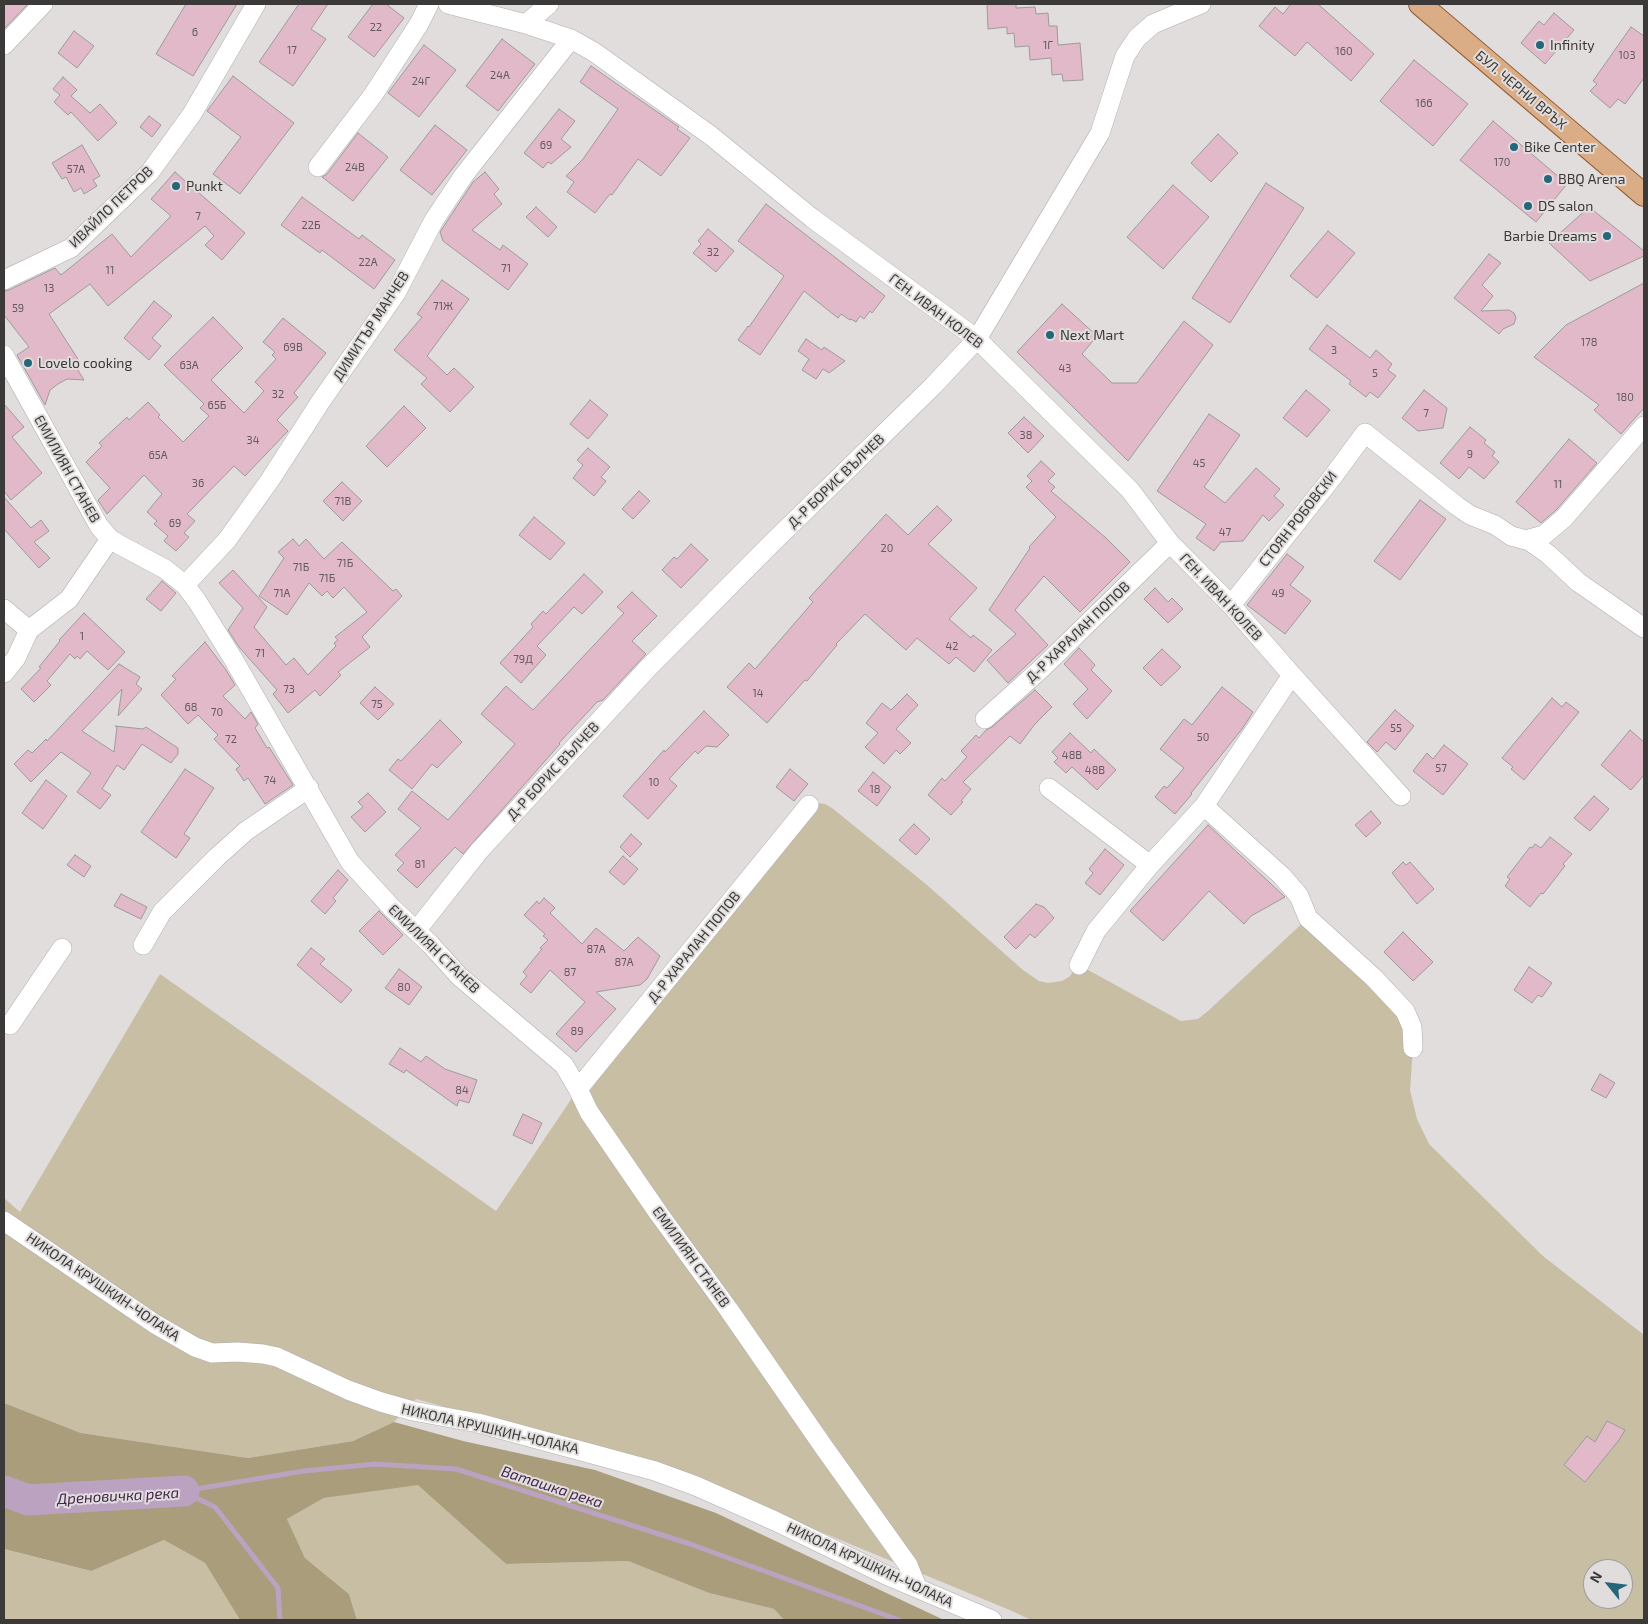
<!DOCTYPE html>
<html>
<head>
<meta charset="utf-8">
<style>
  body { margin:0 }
  #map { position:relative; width:1648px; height:1624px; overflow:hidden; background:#e1dddd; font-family:"Exo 2",sans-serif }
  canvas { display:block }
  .frame { position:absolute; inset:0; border:5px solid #3b3a39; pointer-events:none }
  .north { position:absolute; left:1583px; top:1559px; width:50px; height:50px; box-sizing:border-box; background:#e1dddd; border:1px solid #9f9c9b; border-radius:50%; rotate:299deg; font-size:14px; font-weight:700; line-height:20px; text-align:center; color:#3b3a39 }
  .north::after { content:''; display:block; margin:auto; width:18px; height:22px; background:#25667a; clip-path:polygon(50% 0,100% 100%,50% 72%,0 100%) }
</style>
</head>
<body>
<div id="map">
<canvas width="1648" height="1624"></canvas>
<div class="frame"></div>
<div class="north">N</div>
</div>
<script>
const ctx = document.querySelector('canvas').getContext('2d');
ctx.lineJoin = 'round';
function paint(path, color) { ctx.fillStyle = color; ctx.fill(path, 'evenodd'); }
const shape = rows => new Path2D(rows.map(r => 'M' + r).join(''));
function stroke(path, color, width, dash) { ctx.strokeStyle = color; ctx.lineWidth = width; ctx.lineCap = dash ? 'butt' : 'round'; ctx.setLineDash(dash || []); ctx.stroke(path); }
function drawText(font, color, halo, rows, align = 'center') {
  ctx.font = font + ' "Exo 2",sans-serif'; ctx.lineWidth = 4; ctx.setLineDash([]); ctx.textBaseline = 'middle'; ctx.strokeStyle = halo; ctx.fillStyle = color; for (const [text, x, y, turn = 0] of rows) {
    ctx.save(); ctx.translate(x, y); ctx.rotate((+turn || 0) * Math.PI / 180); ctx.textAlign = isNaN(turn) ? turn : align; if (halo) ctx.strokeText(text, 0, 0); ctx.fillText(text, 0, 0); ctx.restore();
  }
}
const green = shape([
  [817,803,825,804,832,808,927,885,1023,970,1039,981,1048,983,1062,981,1069,977,1079,965,1181,1021,1198,1019,1208,1011,1308,918,1388,993,1413,1048,1410,1090,1417,1119,1429,1144,1543,1256,1644,1335,1644,1620,1031,1620,1012,1611,804,1525,518,1427,416,1399,394,1422,353,1441,248,1458,81,1433,4,1403,4,1198,20,1212,160,974,496,1211,578,1089],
  [1593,1569,1623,1569,1623,1599,1593,1599],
  [418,1484,506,1564,628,1561,709,1593,774,1609,784,1620,357,1620,349,1594,305,1558,287,1519,324,1498],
  [164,1540,205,1563,240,1620,4,1620,4,1549,90,1571]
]);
const forest = shape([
  [4,1403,81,1433,248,1458,353,1441,394,1422,463,1441,595,1470,716,1513,944,1620,784,1620,774,1609,709,1593,628,1561,506,1564,418,1485,324,1498,287,1519,305,1558,349,1594,357,1620,240,1620,205,1563,164,1540,91,1571,4,1549]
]);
const stream = shape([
  [184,1491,304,1471,375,1464,456,1469,690,1544,899,1620],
  [184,1492,215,1507,278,1588,280,1620]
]);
const river = shape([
  [4,1491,28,1500,184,1491]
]);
const building = shape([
  [4,4,28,4,4,29,4,4],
  [186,4,237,4,193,76,156,54,186,4],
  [299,4,328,4,311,29,326,39,293,86,259,62,299,4],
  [373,4,386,4,404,18,374,57,348,37,373,4],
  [987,4,1016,4,1016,8,1035,7,1036,14,1048,13,1049,26,1057,26,1058,45,1080,43,1083,80,1063,81,1062,74,1052,75,1051,58,1030,60,1029,46,1015,47,1014,33,1007,34,1007,27,988,29,987,4],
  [1291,4,1318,4,1374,54,1351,81,1307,42,1295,56,1259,26,1275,7,1283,14,1291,4],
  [1554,13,1574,30,1545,64,1521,43,1539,21,1544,25,1554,13],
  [1631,27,1644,36,1644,78,1625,104,1618,99,1610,108,1590,91,1597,84,1593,81,1631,27],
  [74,31,94,46,77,68,58,53,74,31],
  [502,39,535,64,498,111,466,86,502,39],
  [424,45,456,70,419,117,388,93,424,45],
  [1414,60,1468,104,1433,146,1380,101,1414,60],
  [591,66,679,127,677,129,690,138,661,176,638,159,612,195,610,194,595,213,567,192,574,182,566,176,583,159,618,109,580,82,591,66],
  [233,76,294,123,240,194,213,174,241,137,207,111,233,76],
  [63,77,77,90,71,96,90,113,100,104,117,123,98,141,71,112,68,115,54,102,60,95,53,89,63,77],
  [559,109,575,121,561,139,571,147,551,164,548,162,543,168,524,153,559,109],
  [149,116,161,125,152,137,140,127,149,116],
  [1493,121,1567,184,1536,222,1460,160,1493,121],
  [435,125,467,150,432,195,400,170,435,125],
  [358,133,388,157,353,201,322,177,327,174,358,133],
  [1218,134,1238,153,1211,182,1191,163,1218,134],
  [82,145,100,176,93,180,97,186,84,194,81,188,74,192,66,177,62,179,52,163,82,145],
  [175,172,245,233,222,260,205,245,214,236,205,226,108,306,90,284,49,314,78,359,73,362,84,380,67,379,58,384,50,390,45,405,17,355,29,347,4,315,4,291,9,290,55,268,61,275,112,234,131,257,171,216,151,199,175,172],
  [485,172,499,189,494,194,502,204,472,230,500,250,503,245,528,264,508,290,443,241,440,232,473,182,485,172],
  [1266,183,1304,208,1230,323,1192,298,1266,183],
  [1173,185,1209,217,1163,269,1127,237,1173,185],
  [302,197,359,239,362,235,395,260,374,289,322,250,320,253,281,225,302,197],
  [766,204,885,296,872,313,870,311,864,319,860,316,856,322,851,319,850,320,841,314,838,318,804,291,760,355,738,340,748,326,749,327,784,276,738,241,766,204],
  [536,207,557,227,548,237,526,217,536,207],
  [1589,207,1644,251,1644,256,1590,281,1549,243,1589,207],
  [708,229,734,251,716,272,693,253,701,244,698,241,708,229],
  [1328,231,1355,253,1317,298,1290,276,1328,231],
  [1489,254,1501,263,1482,285,1493,296,1481,311,1509,310,1514,313,1516,318,1514,324,1503,329,1499,334,1454,298,1489,254],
  [442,280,469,299,427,356,447,375,454,368,474,387,450,412,421,384,427,378,394,350,422,317,417,314,442,280],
  [1644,283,1644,408,1621,434,1594,410,1599,405,1534,357,1566,325,1644,283],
  [154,301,172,316,152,338,161,346,149,360,124,338,154,301],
  [1062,304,1097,336,1082,354,1112,383,1137,383,1184,321,1213,345,1128,461,1017,352,1062,304],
  [213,317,243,348,211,380,244,413,264,391,255,382,276,359,272,355,275,352,263,342,283,318,326,353,294,393,298,397,277,420,288,431,245,476,234,466,187,514,195,521,184,533,189,537,176,551,164,541,168,536,154,524,157,521,147,512,162,494,144,475,107,514,98,500,110,488,86,462,102,446,99,443,127,417,129,420,148,402,160,415,158,417,183,442,209,416,200,408,204,404,164,365,213,317],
  [1327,325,1370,358,1376,350,1392,364,1388,370,1396,376,1378,398,1370,392,1366,397,1349,384,1351,381,1309,349,1327,325],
  [806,339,822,350,824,347,845,361,829,373,823,369,816,379,802,370,809,359,798,351,806,339],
  [1306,390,1330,410,1307,437,1283,418,1306,390],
  [1424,390,1447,408,1443,428,1418,431,1402,418,1424,390],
  [590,400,608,415,588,439,570,424,590,400],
  [4,404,24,427,12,437,42,473,11,500,4,491,4,404],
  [404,406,426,428,387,467,366,446,404,406],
  [1209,414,1240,435,1204,487,1225,503,1256,468,1280,489,1274,496,1284,505,1269,521,1263,515,1243,541,1221,542,1214,551,1196,538,1206,524,1157,491,1209,414],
  [1024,417,1044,436,1028,453,1008,433,1024,417],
  [1470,427,1486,440,1484,443,1495,452,1492,456,1499,462,1484,479,1469,467,1459,479,1440,463,1470,427],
  [1569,439,1597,463,1556,510,1541,523,1516,502,1569,439],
  [588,448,610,467,601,477,606,481,594,496,573,478,583,465,577,460,588,448],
  [1041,461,1055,474,1048,481,1055,487,1051,491,1106,538,1130,562,1080,612,1044,576,1015,610,1048,645,1008,683,987,660,1016,634,989,610,1030,548,1029,547,1056,517,1026,487,1032,481,1027,476,1041,461],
  [342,482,362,501,343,521,323,501,342,482],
  [639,491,650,501,633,519,622,509,639,491],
  [4,497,31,528,41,520,49,531,34,542,50,558,39,568,4,529,4,497],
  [1420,500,1446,519,1400,580,1374,561,1420,500],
  [937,506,952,520,928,544,977,588,949,619,971,638,973,635,992,650,974,672,956,657,949,664,917,638,906,650,865,614,836,644,837,645,807,681,805,680,767,723,727,687,749,663,755,669,813,602,809,598,886,514,908,535,937,506],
  [534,517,565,543,550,560,519,535,534,517],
  [293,539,299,546,306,539,324,559,342,542,393,591,396,589,402,596,362,637,370,647,338,672,341,675,320,696,315,690,288,713,273,694,277,690,239,647,228,630,243,608,219,583,233,570,267,607,254,627,286,665,294,658,308,675,336,646,334,643,338,640,335,637,367,612,344,587,333,598,327,591,322,596,309,583,287,615,259,596,284,558,278,552,293,539],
  [691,544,708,560,681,588,662,570,674,557,677,559,691,544],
  [1287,554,1304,567,1290,585,1311,601,1285,634,1247,605,1287,554],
  [584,574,603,592,582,614,574,607,537,646,546,655,521,683,500,663,533,627,531,624,543,611,546,614,584,574],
  [162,581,176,593,161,611,146,599,162,581],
  [1155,588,1168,602,1172,598,1183,609,1168,623,1144,599,1155,588],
  [632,592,657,616,632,641,646,654,603,700,597,702,559,743,560,744,463,854,455,847,417,888,397,870,404,863,395,855,421,828,398,809,412,791,448,820,515,744,481,714,506,686,533,710,624,613,617,607,632,592],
  [84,613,125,652,108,670,87,651,80,659,77,656,75,659,70,654,47,681,51,685,34,702,21,689,41,668,39,667,60,641,59,640,84,613],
  [205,642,226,670,235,685,223,696,245,719,251,712,258,724,255,728,267,748,269,747,293,785,265,804,248,778,244,781,236,769,240,766,214,739,218,735,198,715,188,724,161,695,176,679,172,676,205,642],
  [1079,648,1095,665,1091,670,1112,691,1087,719,1073,704,1088,689,1064,664,1079,648],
  [1162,649,1181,667,1161,686,1143,668,1162,649],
  [119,664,140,677,136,684,142,689,118,716,122,689,82,731,114,752,117,727,115,726,143,729,146,727,178,748,178,754,171,763,142,744,124,770,117,765,102,789,111,795,100,809,77,792,91,773,61,752,31,782,14,764,28,750,32,753,46,739,47,741,119,664],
  [375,687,394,704,378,720,360,703,375,687],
  [1222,687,1253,712,1242,729,1191,793,1192,794,1175,814,1155,797,1164,786,1167,788,1184,768,1160,749,1184,719,1192,725,1222,687],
  [1035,690,1052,707,1035,724,1020,744,1010,736,963,782,971,789,961,801,963,802,951,815,928,795,942,778,945,781,967,757,961,751,976,735,979,738,986,730,992,727,1035,690],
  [907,694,918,705,896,729,911,743,900,754,896,750,884,764,865,747,878,733,866,723,882,703,891,710,907,694],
  [1552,698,1562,707,1566,702,1579,712,1524,780,1511,769,1513,767,1502,758,1552,698],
  [1395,710,1414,726,1395,750,1386,742,1377,752,1367,742,1395,710],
  [704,711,729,735,717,747,706,746,698,754,695,751,669,779,677,786,648,819,623,796,664,750,665,752,704,711],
  [440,720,462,742,437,768,432,764,412,789,389,770,398,759,401,761,440,720],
  [1630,730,1644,742,1644,775,1631,790,1601,765,1630,730],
  [1070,733,1091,753,1094,749,1116,770,1097,790,1072,767,1066,773,1054,762,1058,758,1052,752,1070,733],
  [1444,745,1468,764,1443,795,1413,771,1427,753,1433,759,1444,745],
  [185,769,214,788,184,834,190,838,176,858,141,832,185,769],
  [790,769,808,784,794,801,776,787,790,769],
  [873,772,891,787,877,806,858,791,873,772],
  [46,780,67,796,43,829,22,813,46,780],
  [368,793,386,812,365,832,351,817,363,807,358,802,368,793],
  [1594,796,1609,809,1590,831,1574,818,1594,796],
  [1371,811,1381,823,1366,837,1355,825,1371,811],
  [914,824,930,839,916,855,899,840,914,824],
  [1208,825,1285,897,1251,916,1244,924,1209,891,1163,941,1130,911,1208,825],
  [631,834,642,844,630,857,620,847,631,834],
  [1550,837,1572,854,1563,864,1565,866,1543,894,1541,893,1530,907,1505,886,1510,879,1507,877,1530,847,1532,848,1535,844,1541,848,1550,837],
  [1105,849,1124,865,1100,895,1085,883,1093,873,1089,869,1105,849],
  [75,855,91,866,84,877,67,865,75,855],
  [623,856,638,869,624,885,609,872,623,856],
  [1403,862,1406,865,1410,862,1434,889,1417,904,1392,873,1403,862],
  [338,870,348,880,333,898,336,901,325,914,311,901,338,870],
  [121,894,147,907,141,919,114,906,121,894],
  [544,898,555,908,550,913,582,944,596,928,624,951,638,937,660,956,647,979,640,985,596,992,616,1009,576,1052,556,1034,585,1002,550,970,531,993,520,984,527,976,523,972,542,949,540,948,548,940,543,936,545,934,524,915,537,901,539,904,544,898],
  [1036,904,1044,907,1054,918,1035,938,1030,934,1016,949,1004,937,1036,904],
  [379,911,403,935,383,955,359,931,379,911],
  [1403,932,1433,962,1413,981,1384,952,1403,932],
  [311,948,325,959,320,964,352,990,341,1003,297,965,311,948],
  [1529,967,1552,983,1542,997,1538,995,1532,1003,1514,990,1529,967],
  [399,969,422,987,409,1005,385,988,399,969],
  [400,1048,421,1062,426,1056,445,1069,477,1080,469,1103,459,1100,457,1106,406,1070,404,1073,389,1064,400,1048],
  [1600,1074,1615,1083,1606,1098,1591,1090,1600,1074],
  [523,1114,542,1123,532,1144,513,1135,523,1114],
  [1607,1421,1625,1430,1619,1440,1585,1482,1564,1465,1587,1436,1595,1442,1607,1421]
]);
const minor = shape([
  [448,4,526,24,571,39,594,52,710,135,812,218,977,339,1130,490,1170,543,1231,605,1292,675,1401,796],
  [526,24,549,4],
  [4,45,43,4],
  [318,167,373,95,419,24,429,4],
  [4,280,71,248,150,172,192,114,256,4],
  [4,355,99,526,110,539,120,545,165,569,185,585,197,601,232,657,350,862,391,907,431,945,459,976,564,1065,578,1089,589,1112,659,1214,729,1310,823,1446,908,1565,917,1587],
  [1528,540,1548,554,1578,582,1644,628],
  [185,585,227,540,270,480,321,401,396,293,434,220,464,175,571,39],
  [1231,605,1331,479,1365,433,1457,506,1470,515,1495,525,1511,536,1526,540,1544,535,1564,518,1644,426],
  [4,609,29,630],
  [4,673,16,658,29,630,69,599,110,539],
  [985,719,1042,668,1170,543],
  [1049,788,1150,865],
  [1204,806,1282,876,1299,896,1308,918,1374,978,1405,1011,1412,1027,1413,1048],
  [416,931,479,851,648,668,770,545,933,386,977,339,1100,133,1125,56,1137,38,1153,24,1201,4],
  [143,945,162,912,217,857,246,831,309,788],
  [1079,965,1096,931,1150,865,1204,806,1292,675],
  [10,1025,62,948],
  [578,1089,809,805],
  [4,1221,155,1324,195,1347,212,1353,238,1352,263,1354,277,1357,348,1390,381,1402,413,1411,478,1423,655,1471,696,1486,775,1521,886,1575,992,1620]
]);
const major = shape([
  [1420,4,1644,195]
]);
const markers = [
  [1540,45,5,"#25667a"],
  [1514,147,5,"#25667a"],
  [1548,179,5,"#25667a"],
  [176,186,5,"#25667a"],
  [1528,206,5,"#25667a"],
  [1607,236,5,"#25667a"],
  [1050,335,5,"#25667a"],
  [28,363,5,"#25667a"]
];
const numberNames = [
  ["22",376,27],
  ["6",195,32],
  ["1Г",1048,45],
  ["17",292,50],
  ["160",1344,51],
  ["103",1627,55],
  ["24А",500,75],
  ["24Г",421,81],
  ["166",1424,103],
  ["69",546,145],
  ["170",1502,162],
  ["24В",355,167],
  ["57А",76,169],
  ["7",198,216],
  ["22Б",311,225],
  ["32",713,252],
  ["22А",368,262],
  ["71",506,268],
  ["11",110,270],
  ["13",49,288],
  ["71Ж",443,306],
  ["59",18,308],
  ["178",1589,342],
  ["69В",293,347],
  ["3",1334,350],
  ["63А",189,365],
  ["43",1065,368],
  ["5",1375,373],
  ["32",278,394],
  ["180",1625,397],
  ["65Б",217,405],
  ["7",1426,413],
  ["38",1026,435],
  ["34",253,440],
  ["9",1470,454],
  ["65А",158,455],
  ["45",1199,463],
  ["36",198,483],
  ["11",1558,484],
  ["71В",343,501],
  ["69",175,523],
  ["47",1225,532],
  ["20",887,548],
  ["71Б",345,563],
  ["71Б",301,567],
  ["71Б",327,578],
  ["71А",282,593],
  ["49",1278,593],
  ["1",82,636],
  ["42",952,646],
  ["71",260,653],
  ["79Д",523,659],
  ["73",289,689],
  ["14",758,693],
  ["75",377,704],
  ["68",191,707],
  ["70",217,712],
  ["55",1396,728],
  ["50",1203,737],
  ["72",231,739],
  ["48В",1072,755],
  ["57",1441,768],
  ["48В",1095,770],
  ["74",270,780],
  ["10",654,782],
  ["18",875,789],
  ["81",420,864],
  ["87А",596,949],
  ["87А",624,962],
  ["87",570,972],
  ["80",404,987],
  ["89",577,1031],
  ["84",462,1090]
];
const poiNames = [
  ["Infinity",1550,45],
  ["Bike Center",1524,147],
  ["BBQ Arena",1558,179],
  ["Punkt",186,186],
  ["DS salon",1538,206],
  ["Barbie Dreams",1597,236,"right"],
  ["Next Mart",1060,335],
  ["Lovelo cooking",38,363]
];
const streetNames = [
  ["БУЛ. ЧЕРНИ ВРЪХ",1521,90,40],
  ["ИВАЙЛО ПЕТРОВ",111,207,-44],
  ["ГЕН. ИВАН КОЛЕВ",936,311,37],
  ["ДИМИТЪР МАНЧЕВ",371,326,-57],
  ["ЕМИЛИЯН СТАНЕВ",67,469,61],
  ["Д-Р БОРИС ВЪЛЧЕВ",836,481,-44],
  ["СТОЯН РОБОВСКИ",1298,519,-52],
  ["ГЕН. ИВАН КОЛЕВ",1221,597,47],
  ["Д-Р ХАРАЛАН ПОПОВ",1078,632,-44],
  ["Д-Р БОРИС ВЪЛЧЕВ",553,771,-47],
  ["Д-Р ХАРАЛАН ПОПОВ",694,947,-51],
  ["ЕМИЛИЯН СТАНЕВ",434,949,44],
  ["ЕМИЛИЯН СТАНЕВ",691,1257,54],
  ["НИКОЛА КРУШКИН-ЧОЛАКА",103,1287,34],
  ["НИКОЛА КРУШКИН-ЧОЛАКА",490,1429,13],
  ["НИКОЛА КРУШКИН-ЧОЛАКА",870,1565,25]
];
const waterNames = [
  ["Ваташка река",552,1487,18],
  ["Дреновичка река",118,1496,-3]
];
paint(green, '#c8bea4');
paint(forest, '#a99d7b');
stroke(stream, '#baa2c0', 5);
stroke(river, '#baa2c0', 31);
paint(building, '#e1b9c9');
stroke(building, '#9d9a9b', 1);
stroke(minor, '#b1adad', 20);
stroke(major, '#936138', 24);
stroke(minor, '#fff', 19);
stroke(major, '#dbad87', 22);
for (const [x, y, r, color] of markers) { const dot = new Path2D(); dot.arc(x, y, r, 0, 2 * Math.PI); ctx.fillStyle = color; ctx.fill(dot); stroke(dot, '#e1dddd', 2); }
drawText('11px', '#645a5d', null, numberNames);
drawText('14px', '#3b3a39', '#e1dddd', poiNames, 'left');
drawText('14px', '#3b3a39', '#e1dddd', streetNames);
drawText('italic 15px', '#44244c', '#e1dddd', waterNames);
</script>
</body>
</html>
